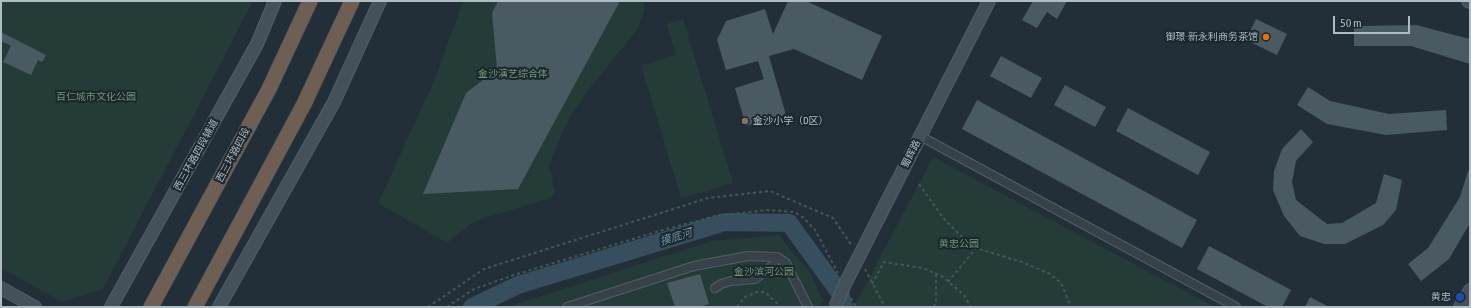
<!DOCTYPE html>
<html>
<head>
<meta charset="utf-8">
<style>
  body { margin:0 }
  #map { position:relative; width:1471px; height:308px; overflow:hidden; background:#222f38; font-family:"Asap Condensed",sans-serif }
  canvas { display:block }
  .frame { position:absolute; inset:0; border:2px solid #b0bcc4; pointer-events:none }
  .scale { position:absolute; left:1333px; top:16px; width:77px; height:18px; box-sizing:border-box; border:2px solid #b0bcc4; border-top:0; padding-left:5px; font-size:12px; line-height:14px; white-space:nowrap; color:#b0bcc4; -webkit-text-stroke:3px #1b262d; paint-order:stroke }
</style>
</head>
<body>
<div id="map">
<canvas width="1471" height="308"></canvas>
<div class="frame"></div>
<div class="scale">50 m</div>
</div>
<script>
const ctx = document.querySelector('canvas').getContext('2d');
ctx.lineJoin = 'round';
function paint(path, color) { ctx.fillStyle = color; ctx.fill(path, 'evenodd'); }
const shape = rows => new Path2D(rows.map(r => 'M' + r).join(''));
function stroke(path, color, width, dash) { ctx.strokeStyle = color; ctx.lineWidth = width; ctx.lineCap = dash ? 'butt' : 'round'; ctx.setLineDash(dash || []); ctx.stroke(path); }
function drawText(font, color, halo, rows, align = 'center') {
  ctx.font = font + ' "Asap Condensed","Noto Sans SC",sans-serif'; ctx.lineWidth = 4; ctx.setLineDash([]); ctx.textBaseline = 'middle'; ctx.strokeStyle = halo; ctx.fillStyle = color; for (const [text, x, y, turn = 0] of rows) {
    ctx.save(); ctx.translate(x, y); ctx.rotate((+turn || 0) * Math.PI / 180); ctx.textAlign = isNaN(turn) ? turn : align; if (halo) ctx.strokeText(text, 0, 0); ctx.fillText(text, 0, 0); ctx.restore();
  }
}
const green = shape([
  [1,1,253,1,103,289,62,302,1,268],
  [463,1,644,1,644,11,636,31,582,98,564,128,549,166,555,192,550,198,475,221,447,243,378,203,435,79],
  [683,19,733,183,681,198,641,65,676,55,667,24],
  [933,157,1209,304,1214,307,854,307],
  [779,235,810,273,823,300,819,307,507,307,712,241]
]);
const river = shape([
  [472,307,518,285,725,222,789,223,840,293,844,307]
]);
const building = shape([
  [498,1,620,1,518,189,423,194,466,93,497,69,492,13],
  [788,1,806,1,882,36,862,80,794,49,769,56,786,115,746,126,735,88,764,79,758,61,726,70,717,40,726,21,765,9,773,34],
  [1033,1,1067,1,1057,19,1047,12,1037,28,1022,20],
  [1256,19,1287,34,1277,55,1246,40],
  [1416,25,1470,39,1470,64,1411,46,1354,46,1354,26],
  [1,32,46,55,42,62,38,60,31,75,3,62,11,46,1,41],
  [1001,56,1042,78,1031,98,990,76],
  [1065,85,1106,107,1095,127,1054,105],
  [1308,87,1330,101,1389,114,1446,110,1447,130,1386,135,1327,124,1297,105],
  [977,100,1197,220,1182,248,962,129],
  [1128,108,1210,152,1198,175,1116,131],
  [1301,129,1313,142,1296,161,1292,182,1296,200,1327,224,1342,223,1376,203,1384,174,1402,180,1396,210,1383,225,1345,244,1324,244,1300,236,1284,216,1273,190,1274,171,1282,149],
  [1468,171,1470,172,1470,223,1449,259,1421,281,1408,264,1428,248,1460,197],
  [1209,246,1291,290,1282,307,1268,307,1197,269],
  [700,274,709,304,699,307,675,307,667,283],
  [1310,297,1329,307,1305,307]
]);
const path = shape([
  [919,184,944,219,962,237,976,248,1022,262,1050,274,1061,283,1071,307],
  [865,269,885,307],
  [948,282,976,248],
  [872,284,884,262,923,268,943,277,964,295,971,307],
  [851,298,856,307],
  [428,307,484,269,708,198,770,191,833,218,852,246],
  [447,307,474,289,514,275,666,229,716,216,767,210,794,212,804,218,815,230,838,273],
  [737,307,745,297,757,292,765,292,781,307],
  [934,307,936,299,936,274]
]);
const street = shape([
  [920,136,1236,307],
  [715,288,721,284,731,281,755,279,773,265,777,257],
  [567,307,694,266,748,256,777,257,786,263,808,307]
]);
const secondary = shape([
  [1468,1,1470,2],
  [846,282,989,1],
  [1,288,35,307],
  [111,307,257,44,275,1],
  [219,307,334,102,380,1],
  [1460,307,1470,290]
]);
const highway = shape([
  [151,307,269,89,310,1],
  [195,307,304,104,352,1]
]);
const secondaryBridge = shape([
  [835,307,846,282]
]);
const markers = [
  [1266,37,4,"#e8710a"],
  [745,121,4,"#8d6e63"],
  [1460,297,5,"#1a4fb4"]
];
const poiNames = [
  ["御璟·新永利商务茶馆",1258,37],
  ["金沙小学（D区）",753,121,"left"],
  ["黄忠",1451,297]
];
const parkNames = [
  ["金沙演艺综合体",513,74],
  ["百仁城市文化公园",96,97],
  ["黄忠公园",959,244],
  ["金沙滨河公园",764,272]
];
const streetNames = [
  ["蜀辉路",911,154,-63],
  ["西三环路四段辅道",196,155,-61],
  ["西三环路四段",233,155,-62]
];
const waterNames = [
  ["摸底河",676,237,-17]
];
paint(green, '#253b38');
stroke(river, '#364e5e', 18);
paint(building, '#4a5a63');
stroke(street, '#535f66', 10);
stroke(secondary, '#535f66', 14);
stroke(highway, '#404c53', 16);
stroke(path, '#445756', 2, [3, 3]);
stroke(street, '#364148', 8);
stroke(secondary, '#44515b', 12);
stroke(highway, '#6e5e53', 15);
stroke(secondaryBridge, '#535f66', 14, []);
stroke(secondaryBridge, '#44515b', 12);
for (const [x, y, r, color] of markers) { const dot = new Path2D(); dot.arc(x, y, r, 0, 2 * Math.PI); ctx.fillStyle = color; ctx.fill(dot); stroke(dot, '#1b262d', 1.5); }
drawText('10px', '#b0bcc4', '#1b262d', poiNames, 'right');
drawText('10px', '#709972', '#1b262d', parkNames);
drawText('10px', '#b0bcc4', '#1b262d', streetNames);
drawText('italic 11px', '#7292a7', '#1b262d', waterNames);
</script>
</body>
</html>
